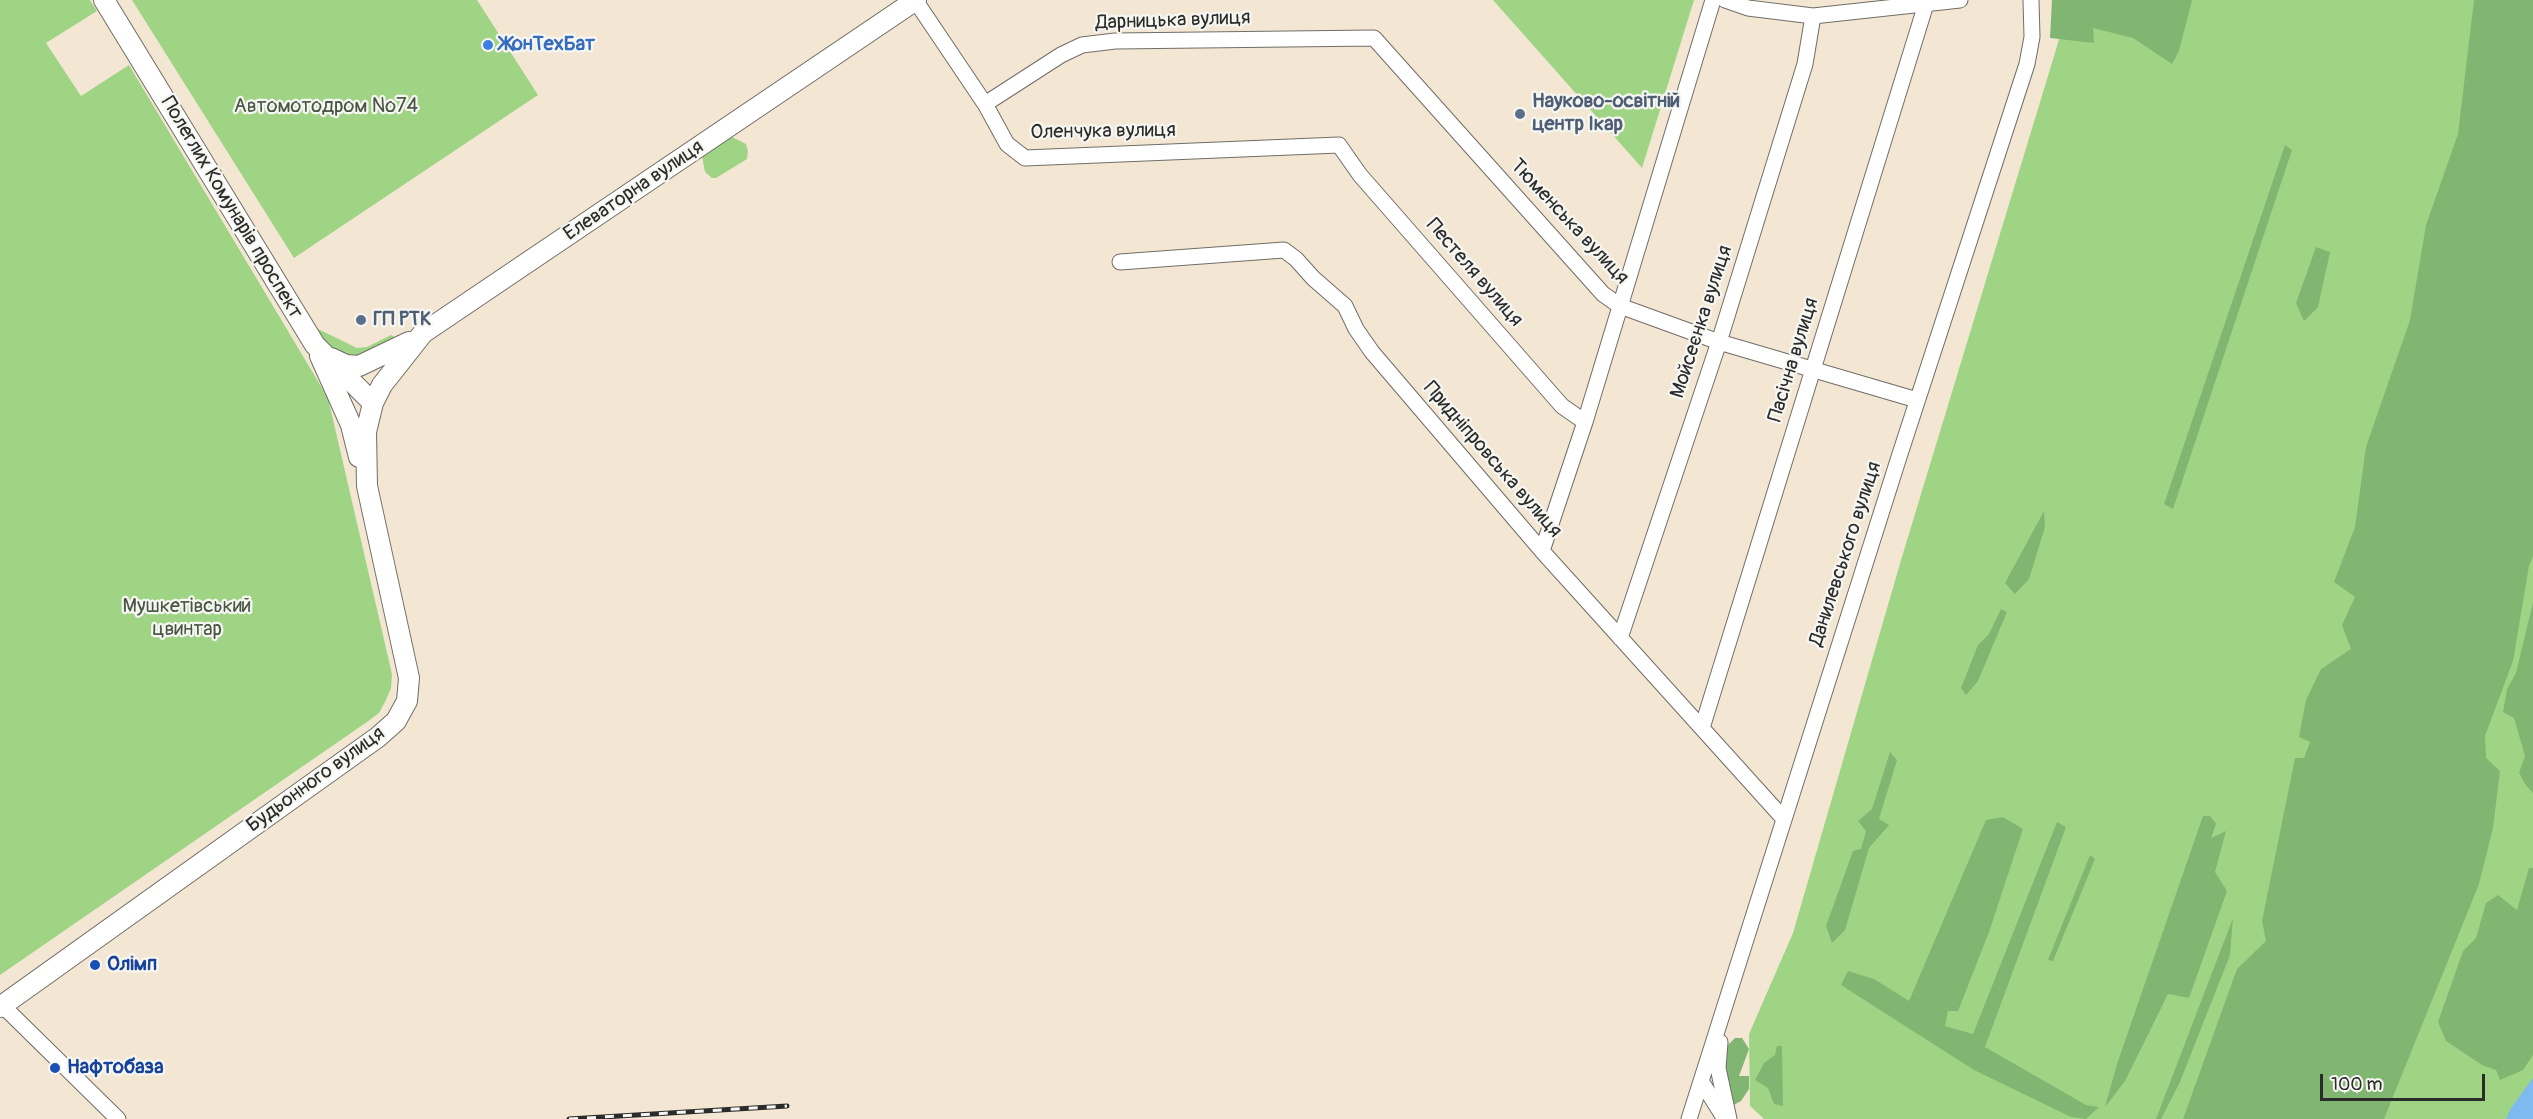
<!DOCTYPE html>
<html>
<head>
<meta charset="utf-8">
<style>
  body { margin:0 }
  #map { position:relative; width:2533px; height:1119px; overflow:hidden; background:#f3e7d4; font-family:Pangolin,sans-serif }
  canvas { display:block }
  .scale { position:absolute; left:2320px; top:1074px; width:165px; height:27px; box-sizing:border-box; border:3px solid #2b2b2b; border-top:0; padding-left:8px; font-size:18px; line-height:21px; white-space:nowrap; color:#2b2b2b; -webkit-text-stroke:4px #f6f6f2; paint-order:stroke }
</style>
</head>
<body>
<div id="map">
<canvas width="2533" height="1119"></canvas>
<div class="scale">100 m</div>
</div>
<script>
const ctx = document.querySelector('canvas').getContext('2d');
ctx.lineJoin = 'round';
function paint(path, color) { ctx.fillStyle = color; ctx.fill(path, 'evenodd'); }
const shape = rows => new Path2D(rows.map(r => 'M' + r).join(''));
function stroke(path, color, width, dash) { ctx.strokeStyle = color; ctx.lineWidth = width; ctx.lineCap = dash ? 'butt' : 'round'; ctx.setLineDash(dash || []); ctx.stroke(path); }
function drawText(font, color, halo, rows, align = 'center') {
  ctx.font = font + ' Pangolin,sans-serif'; ctx.lineWidth = 4.5; ctx.setLineDash([]); ctx.textBaseline = 'middle'; ctx.strokeStyle = halo; ctx.fillStyle = color; for (const [text, x, y, turn = 0] of rows) {
    ctx.save(); ctx.translate(x, y); ctx.rotate((+turn || 0) * Math.PI / 180); ctx.textAlign = isNaN(turn) ? turn : align; if (halo) ctx.strokeText(text, 0, 0); ctx.fillText(text, 0, 0); ctx.restore();
  }
}
const green = shape([
  [0,0,90,0,97,11,46,43,81,96,129,65,328,398,392,674,391,688,386,700,379,713,367,722,0,975],
  [132,0,477,0,538,95,294,258],
  [1493,0,1694,0,1642,168],
  [2071,0,2533,0,2533,1119,1764,1119,1750,1106,1749,1034,1793,933,1901,560],
  [732,137,746,144,748,151,747,159,716,178,712,178,705,172,702,156],
  [312,326,357,348,367,347,391,335,398,339,361,360,330,349]
]);
const forest = shape([
  [2052,0,2192,0,2179,51,2172,64,2133,38,2093,28,2094,43,2050,38],
  [2474,0,2533,0,2533,556,2529,566,2513,661,2485,736,2486,758,2500,771,2493,828,2479,884,2384,1119,2183,1119,2237,969,2266,941,2262,921,2295,758,2304,758,2310,742,2299,737,2306,700,2321,669,2351,649,2342,625,2355,597,2334,582,2355,527,2366,447,2410,320,2426,225,2458,134],
  [2285,145,2292,150,2173,509,2164,504],
  [2316,247,2330,252,2318,307,2304,321,2296,303],
  [2044,511,2045,527,2029,579,2015,594,2005,583],
  [2533,602,2533,793,2525,784,2519,773,2525,756,2514,718,2503,712,2507,689,2516,673],
  [2001,609,2007,612,1978,681,1966,695,1961,688,1978,645,1989,634],
  [1890,752,1897,760,1879,819,1889,825,1869,848,1845,930,1832,943,1826,926,1853,851,1861,849,1866,831,1858,821,1872,809],
  [2203,816,2210,816,2216,824,2211,838,2226,831,2215,872,2227,891,2189,998,2168,994,2125,1081,2105,1107,2117,1064],
  [2003,817,2023,829,1989,932,1958,1011,1948,1011,1945,1026,1973,1034,2057,822,2066,827,1985,1047,2086,1105,2099,1107,2086,1119,2071,1117,1974,1070,1841,985,1848,971,1874,979,1909,1001,1986,820],
  [2090,855,2095,859,2053,961,2048,960],
  [2529,868,2533,868,2533,1055,2523,1070,2500,1080,2496,1070,2482,1065,2446,1041,2438,1022,2463,951,2476,938,2486,903,2498,895,2517,910],
  [2233,918,2230,955,2180,1082,2161,1119,2156,1119],
  [1735,1038,1742,1038,1749,1049,1739,1076,1749,1076,1749,1089,1741,1101,1730,1107,1724,1068,1727,1046],
  [1777,1046,1782,1046,1783,1106,1774,1104,1768,1088,1755,1080,1764,1063,1775,1055]
]);
const water = shape([
  [2533,1078,2533,1119,2506,1119,2511,1108]
]);
const minor = shape([
  [915,0,985,104,1007,144,1025,158,1339,145,1360,175,1562,406,1585,422],
  [1725,0,1748,8,1813,16,1960,0],
  [985,104,1061,55,1082,45,1115,41,1374,38,1603,294,1620,306,1719,342,1917,400],
  [1120,262,1284,250,1296,259,1313,278,1345,306,1356,329,1372,352,1542,551,1783,818],
  [1542,551,1585,422,1713,0],
  [1620,638,1719,342,1805,64,1813,16],
  [1702,728,1926,4],
  [2,1005,118,1119],
  [1720,1042,1718,1068,1729,1119],
  [1701,1081,1723,1116],
  [1689,1119,1899,457,2027,64,2032,37,2031,0]
]);
const major = shape([
  [104,0,315,345,373,403],
  [320,356,351,425,359,457],
  [331,358,346,365,359,366,409,342],
  [0,1007,378,737,396,721,407,701,409,678,367,486,366,432,373,403,382,385,423,333,916,0]
]);
const rail = shape([
  [569,1119,787,1106]
]);
const markers = [
  [488,45,6,"#3f7fe0"],
  [1520,114,6,"#5c6f8a"],
  [361,320,6,"#5c6f8a"],
  [95,965,6,"#1a4fb4"],
  [55,1068,6,"#1a4fb4"]
];
const streetNames = [
  ["Дарницька вулиця",1173,21,-2],
  ["Оленчука вулиця",1103,132,-1],
  ["Елеваторна вулиця",634,191,-34],
  ["Полеглих Комунарів проспект",231,208,59],
  ["Тюменська вулиця",1569,222,47],
  ["Пестеля вулиця",1474,273,49],
  ["Мойсеєнка вулиця",1702,322,-72],
  ["Пасічна вулиця",1794,360,-73],
  ["Придніпровська вулиця",1492,460,49],
  ["Данилевського вулиця",1846,554,-72],
  ["Будьонного вулиця",316,780,-36]
];
const shopNames = [
  ["ЖонТехБат",500,45]
];
const serviceNames = [
  ["Науково-освітній",1532,102],
  ["центр Ікар",1532,125],
  ["ГП РТК",373,320]
];
const parkNames = [
  ["Автомотодром №74",326,107],
  ["Мушкетівський",187,607],
  ["цвинтар",187,630]
];
const transitNames = [
  ["Олімп",107,965],
  ["Нафтобаза",67,1068]
];
paint(green, '#a0d485');
paint(forest, '#80b672');
paint(water, '#7eb9f0');
stroke(minor, '#716d66', 17);
stroke(major, '#716d66', 22);
stroke(minor, '#fff', 15);
stroke(major, '#fff', 20);
stroke(rail, '#2b2b2b', 5);
stroke(rail, '#f6f6f2', 3, [9]);
for (const [x, y, r, color] of markers) { const dot = new Path2D(); dot.arc(x, y, r, 0, 2 * Math.PI); ctx.fillStyle = color; ctx.fill(dot); stroke(dot, '#f6f6f2', 2); }
drawText('20px', '#2b2b2b', '#f6f6f2', streetNames);
drawText('bold 20px', '#366cbe', '#f6f6f2', shopNames, 'left');
drawText('bold 20px', '#4e5e75', '#f6f6f2', serviceNames, 'left');
drawText('20px', '#485542', '#f6f6f2', parkNames);
drawText('bold 20px', '#164399', '#f6f6f2', transitNames, 'left');
</script>
</body>
</html>
